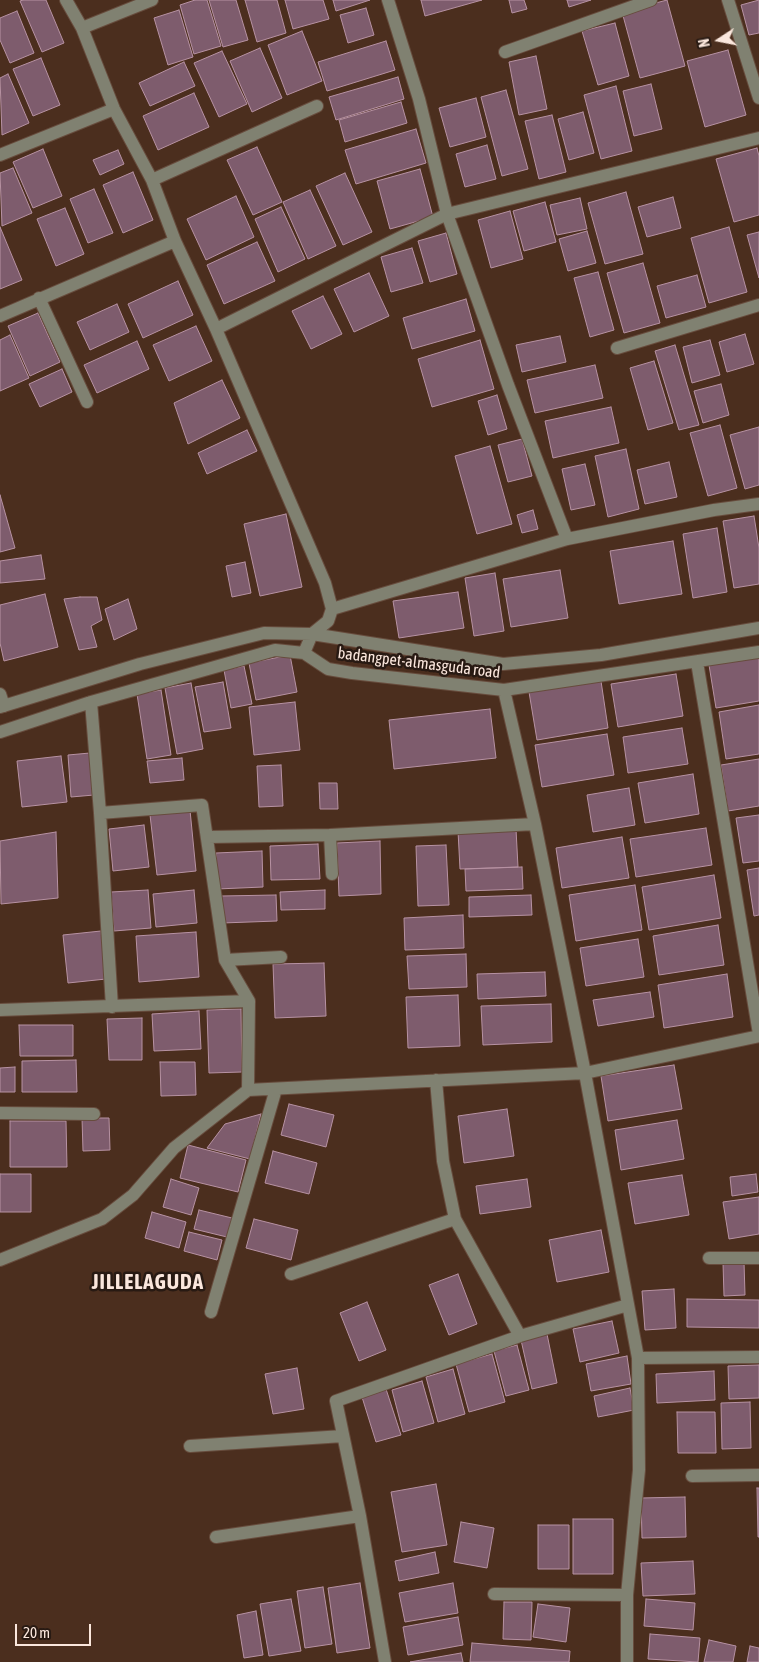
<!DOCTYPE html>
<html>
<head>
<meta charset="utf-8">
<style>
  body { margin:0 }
  #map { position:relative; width:759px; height:1662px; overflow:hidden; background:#4b2e1e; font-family:"Asap Condensed",sans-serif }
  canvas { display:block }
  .north { position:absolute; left:694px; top:15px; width:50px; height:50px; -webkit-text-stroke:4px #281a13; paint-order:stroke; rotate:259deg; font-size:14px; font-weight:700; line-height:20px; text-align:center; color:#fbe7dd }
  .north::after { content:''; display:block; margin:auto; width:18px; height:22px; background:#fbe7dd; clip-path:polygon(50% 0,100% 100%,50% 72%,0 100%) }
  .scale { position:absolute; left:15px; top:1624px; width:76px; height:22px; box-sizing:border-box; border:2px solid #fbe7dd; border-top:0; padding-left:6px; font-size:15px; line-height:18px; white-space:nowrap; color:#fbe7dd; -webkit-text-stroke:4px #281a13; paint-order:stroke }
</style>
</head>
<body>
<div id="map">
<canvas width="759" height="1662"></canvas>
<div class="north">N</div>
<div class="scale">20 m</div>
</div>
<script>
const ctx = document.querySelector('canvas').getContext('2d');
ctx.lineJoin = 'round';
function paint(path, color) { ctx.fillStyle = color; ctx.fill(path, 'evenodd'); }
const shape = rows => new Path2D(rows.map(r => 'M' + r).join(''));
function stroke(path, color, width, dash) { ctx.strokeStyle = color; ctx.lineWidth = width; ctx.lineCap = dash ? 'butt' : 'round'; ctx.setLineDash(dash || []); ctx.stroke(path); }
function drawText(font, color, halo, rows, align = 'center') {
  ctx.font = font + ' "Asap Condensed",sans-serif'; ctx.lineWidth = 5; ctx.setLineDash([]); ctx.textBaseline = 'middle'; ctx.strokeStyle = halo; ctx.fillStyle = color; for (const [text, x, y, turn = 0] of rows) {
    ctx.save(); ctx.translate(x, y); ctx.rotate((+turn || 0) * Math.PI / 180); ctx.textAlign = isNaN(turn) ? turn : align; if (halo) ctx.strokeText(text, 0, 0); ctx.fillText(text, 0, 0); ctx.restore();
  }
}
const building = shape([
  [23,0,46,0,64,43,42,52,20,1,23,0],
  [195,0,207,0,221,46,194,54,180,5,195,0],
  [209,0,236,0,248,40,223,47,209,0],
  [245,0,277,0,286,33,257,42,245,0],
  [285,0,323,0,329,19,293,29,285,0],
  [333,0,370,0,336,11,333,0],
  [421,0,482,0,425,16,421,0],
  [509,0,524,0,527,9,512,13,509,0],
  [567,0,591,0,569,7,567,0],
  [667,0,685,66,640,78,622,12,667,0],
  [759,0,759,33,749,35,741,5,759,0],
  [366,8,374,35,348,43,340,15,366,8],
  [179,10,193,57,168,65,154,18,179,10],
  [17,11,34,53,10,63,0,40,0,18,17,11],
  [615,23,629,76,598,85,582,31,615,23],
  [302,31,322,81,287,95,268,45,302,31],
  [386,41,395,70,327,91,318,62,386,41],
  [260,48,282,98,252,112,230,61,260,48],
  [728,50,746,115,705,127,687,61,728,50],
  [222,51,247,104,219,117,194,63,222,51],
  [536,56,547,109,519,115,509,62,536,56],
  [41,58,60,105,33,116,13,69,41,58],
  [184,62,195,86,150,106,139,83,184,62],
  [8,74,29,123,2,135,0,78,8,74],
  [398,77,404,99,336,120,329,97,398,77],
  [651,84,662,129,634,136,623,91,651,84],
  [616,86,632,151,601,159,584,95,616,86],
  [506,90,528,169,502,176,481,97,506,90],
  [194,93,209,127,158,150,143,116,194,93],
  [476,98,486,137,450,147,439,108,476,98],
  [401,102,407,123,345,142,339,120,401,102],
  [583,112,594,153,569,160,558,119,583,112],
  [552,115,566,172,539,179,525,121,552,115],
  [416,129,426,163,356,184,345,150,416,129],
  [487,145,496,179,465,187,456,154,487,145],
  [257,147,282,202,253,215,227,160,257,147],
  [757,148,759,156,759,215,734,222,716,159,757,148],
  [43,149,62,196,33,208,13,162,43,149],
  [118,150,124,164,100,175,93,160,118,150],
  [13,168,32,213,2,226,0,173,13,168],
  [420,169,433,217,390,229,377,181,420,169],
  [133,172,153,220,123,233,103,185,133,172],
  [345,173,372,232,343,245,316,186,345,173],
  [94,189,113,233,88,243,70,199,94,189],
  [310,190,336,246,308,259,283,202,310,190],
  [626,192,643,254,605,264,588,203,626,192],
  [236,196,254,237,206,260,187,219,236,196],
  [673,197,681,228,647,237,638,207,673,197],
  [580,198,587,229,557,235,550,205,580,198],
  [545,202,556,242,524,251,513,211,545,202],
  [281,207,305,259,278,272,255,219,281,207],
  [65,208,84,254,56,266,37,219,65,208],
  [510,211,523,259,491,268,478,220,510,211],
  [0,227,22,280,0,289,0,227],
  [729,227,747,292,709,303,691,238,729,227],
  [587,231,596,263,568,271,559,239,587,231],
  [759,232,759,278,747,235,759,232],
  [446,233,457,274,430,282,418,241,446,233],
  [257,242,275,281,224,304,207,265,257,242],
  [412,248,423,283,391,292,381,257,412,248],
  [643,263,660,323,624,333,607,273,643,263],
  [598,272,614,330,590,337,574,278,598,272],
  [369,273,389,316,354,332,334,289,369,273],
  [697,275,706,307,666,318,657,286,697,275],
  [178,281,193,315,143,338,128,304,178,281],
  [323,296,342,334,311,349,292,311,323,296],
  [466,299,475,331,412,349,403,318,466,299],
  [117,304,129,332,90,350,77,322,117,304],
  [38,313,60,362,30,376,8,326,38,313],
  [196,326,212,361,169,381,153,345,196,326],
  [745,334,754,364,727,372,719,342,745,334],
  [10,335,29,378,0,391,0,340,10,335],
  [560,336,566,362,522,372,516,345,560,336],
  [480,340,494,389,432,407,418,359,480,340],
  [710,340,720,375,692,383,683,347,710,340],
  [137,341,149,369,97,393,84,365,137,341],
  [675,345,699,425,679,430,655,351,675,345],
  [654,361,673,423,648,430,630,368,654,361],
  [595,365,603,398,535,413,527,380,595,365],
  [62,369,72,392,40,407,29,384,62,369],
  [222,380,240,418,188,444,174,403,222,380],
  [721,384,729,415,703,423,694,391,721,384],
  [497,395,507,429,488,435,478,401,497,395],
  [611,407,619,443,553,458,545,421,611,407],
  [720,425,737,488,708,496,690,433,720,425],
  [759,427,759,485,745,489,730,435,759,427],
  [247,430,257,451,207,474,198,453,247,430],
  [522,439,532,476,508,482,498,445,522,439],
  [490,446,512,524,477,534,455,456,490,446],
  [626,449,639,509,608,517,595,456,626,449],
  [669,462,677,497,645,504,637,470,669,462],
  [585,464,595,505,571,510,562,469,585,464],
  [0,495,15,548,0,552,0,495],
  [533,510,538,529,522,533,517,515,533,510],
  [286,514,302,587,260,596,244,524,286,514],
  [754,516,759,548,759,584,734,588,723,521,754,516],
  [717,528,727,592,693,598,683,534,717,528],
  [673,541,682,594,619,604,610,551,673,541],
  [41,555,45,579,0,583,0,561,41,555],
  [245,562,251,593,232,597,226,566,245,562],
  [560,570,568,618,511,627,503,579,560,570],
  [495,573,504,631,474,636,465,578,495,573],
  [458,592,464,628,399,638,393,601,458,592],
  [45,594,58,647,4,661,0,643,0,605,45,594],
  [80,597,97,597,102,620,91,626,97,647,79,650,64,599,80,597],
  [128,599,137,629,114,640,105,609,128,599],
  [290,655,297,692,256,700,249,663,290,655],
  [759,657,759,701,716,708,709,665,759,657],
  [244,666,252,704,231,708,224,670,244,666],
  [676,674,683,716,618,727,611,684,676,674],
  [601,681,608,728,537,740,529,692,601,681],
  [223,682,231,728,204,732,195,687,223,682],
  [191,683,203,749,177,754,165,688,191,683],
  [161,690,171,755,147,759,137,694,161,690],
  [295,702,300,750,254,755,249,707,295,702],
  [759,705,759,754,726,759,719,712,759,705],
  [490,709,496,758,394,769,389,720,490,709],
  [682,728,688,764,628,773,623,737,682,728],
  [607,734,614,775,542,787,535,745,607,734],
  [90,753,94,795,71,797,68,755,90,753],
  [61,756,67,802,22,807,17,761,61,756],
  [182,758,184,780,150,783,147,761,182,758],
  [759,759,759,806,728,811,721,765,759,759],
  [281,765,283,806,259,807,257,766,281,765],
  [693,774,699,814,645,823,638,783,693,774],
  [319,783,337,783,338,809,320,809,319,783],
  [629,788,635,825,593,832,587,795,629,788],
  [190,810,196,871,157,875,150,815,190,810],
  [759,815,759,861,743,863,736,818,759,815],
  [144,825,149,867,113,871,109,829,144,825],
  [706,828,712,865,636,877,630,839,706,828],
  [516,829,518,867,460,869,458,831,516,829],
  [56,832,58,898,1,904,0,841,56,832],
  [622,837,629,878,562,888,556,848,622,837],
  [380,841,381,894,339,896,337,843,380,841],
  [318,844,320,879,271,880,270,846,318,844],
  [446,845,449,905,418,906,416,846,446,845],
  [262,851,263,887,217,889,216,853,262,851],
  [522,867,523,889,466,891,465,869,522,867],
  [759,868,759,915,754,916,747,870,759,868],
  [714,875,721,918,649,930,642,887,714,875],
  [635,885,642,930,576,941,569,895,635,885],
  [148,890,151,928,114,931,111,892,148,890],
  [194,890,197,923,156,927,153,894,194,890],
  [325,890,325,909,281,910,280,892,325,890],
  [276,895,277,921,222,923,221,896,276,895],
  [531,895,532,915,469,917,469,897,531,895],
  [463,915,464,948,405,950,404,918,463,915],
  [718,925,724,965,659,975,653,936,718,925],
  [101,931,106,979,68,983,63,935,101,931],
  [196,932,199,977,139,982,136,936,196,932],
  [638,939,644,977,586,986,580,948,638,939],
  [466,954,467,987,409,989,407,956,466,954],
  [324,963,326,1016,275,1018,273,964,324,963],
  [545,972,546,996,478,999,477,974,545,972],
  [727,974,733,1017,664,1028,658,985,727,974],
  [650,992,654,1017,598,1026,593,1000,650,992],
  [458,995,460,1046,408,1048,406,997,458,995],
  [551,1004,552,1042,483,1045,481,1006,551,1004],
  [241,1009,242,1072,209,1073,207,1010,241,1009],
  [199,1011,201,1049,154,1051,152,1014,199,1011],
  [142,1018,142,1060,109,1060,107,1019,142,1018],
  [19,1025,73,1025,73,1056,20,1056,19,1025],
  [76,1060,77,1092,22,1092,22,1061,76,1060],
  [160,1062,195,1062,196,1095,161,1096,160,1062],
  [674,1065,682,1109,608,1121,601,1076,674,1065],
  [15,1067,15,1092,0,1092,0,1068,15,1067],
  [289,1104,334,1115,326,1147,281,1135,289,1104],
  [507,1109,514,1156,464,1163,458,1116,507,1109],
  [261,1114,250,1159,207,1148,225,1124,261,1114],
  [82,1118,109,1118,110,1150,83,1151,82,1118],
  [677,1120,684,1159,621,1170,615,1130,677,1120],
  [10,1121,66,1121,67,1167,10,1167,10,1121],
  [188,1145,246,1160,238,1192,180,1178,188,1145],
  [273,1151,317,1163,309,1194,265,1183,273,1151],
  [0,1174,31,1174,31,1212,0,1212,0,1174],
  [756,1174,758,1192,732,1196,730,1177,756,1174],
  [682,1175,689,1215,635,1224,628,1183,682,1175],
  [171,1179,199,1188,191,1215,163,1207,171,1179],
  [527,1179,531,1207,480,1214,476,1186,527,1179],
  [759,1197,759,1234,729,1239,723,1202,759,1197],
  [199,1210,232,1218,227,1237,194,1229,199,1210],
  [152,1212,186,1222,179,1248,145,1238,152,1212],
  [254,1219,298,1230,291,1260,246,1248,254,1219],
  [601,1230,609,1272,557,1282,549,1240,601,1230],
  [189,1232,222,1240,217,1260,184,1251,189,1232],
  [744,1262,745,1295,724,1296,723,1263,744,1262],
  [458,1274,477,1324,449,1335,429,1285,458,1274],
  [674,1289,676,1328,645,1330,642,1291,674,1289],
  [687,1299,759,1300,759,1328,687,1327,687,1299],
  [367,1302,386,1350,359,1361,340,1313,367,1302],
  [612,1321,619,1353,580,1362,573,1329,612,1321],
  [547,1334,557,1383,532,1389,521,1340,547,1334],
  [517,1345,529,1390,506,1396,494,1351,517,1345],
  [492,1354,505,1402,469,1412,456,1364,492,1354],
  [627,1356,631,1384,591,1391,586,1364,627,1356],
  [759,1365,759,1398,729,1399,728,1366,759,1365],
  [297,1368,304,1409,273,1414,265,1374,297,1368],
  [453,1369,465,1414,438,1422,426,1377,453,1369],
  [714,1371,715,1400,657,1403,656,1374,714,1371],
  [422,1381,434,1423,403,1432,392,1390,422,1381],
  [630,1388,634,1410,598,1417,594,1396,630,1388],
  [386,1389,401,1435,376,1442,362,1397,386,1389],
  [750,1402,751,1448,722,1449,721,1403,750,1402],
  [677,1412,715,1412,716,1453,678,1453,677,1412],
  [436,1484,447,1545,402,1552,391,1492,436,1484],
  [757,1488,759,1488,759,1537,758,1537,757,1488],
  [685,1497,686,1537,642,1538,641,1498,685,1497],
  [573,1519,613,1519,613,1574,573,1574,573,1519],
  [461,1522,494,1528,487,1568,454,1562,461,1522],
  [538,1525,569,1525,569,1569,538,1569,538,1525],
  [435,1552,439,1573,399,1581,395,1561,435,1552],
  [693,1561,695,1594,643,1596,641,1563,693,1561],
  [360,1583,370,1648,337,1653,328,1588,360,1583],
  [453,1583,458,1613,405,1622,399,1593,453,1583],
  [323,1587,332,1644,305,1648,297,1591,323,1587],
  [291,1599,301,1651,269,1656,260,1604,291,1599],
  [646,1599,695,1603,693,1630,644,1626,646,1599],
  [504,1602,532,1602,531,1640,503,1639,504,1602],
  [538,1604,570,1608,566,1642,533,1637,538,1604],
  [256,1611,263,1655,244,1658,237,1615,256,1611],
  [458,1617,463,1645,408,1655,403,1627,458,1617],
  [650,1634,700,1638,698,1662,648,1659,650,1634],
  [709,1640,736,1646,733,1662,704,1662,709,1640],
  [472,1643,570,1651,569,1662,470,1662,472,1643],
  [750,1646,759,1648,759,1662,747,1662,750,1646],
  [461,1653,463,1662,410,1662,461,1653]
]);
const minor = shape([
  [66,0,82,28,114,109,152,180,175,241,216,329,447,214,759,138],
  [388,0,419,99,447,214,508,385,567,539],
  [728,0,759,98],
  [82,28,152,0],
  [505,52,651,0],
  [0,155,114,109],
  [152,180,317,106],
  [39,298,87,402],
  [0,316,175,241],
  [216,329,325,583,332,609],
  [617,348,759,305],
  [304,653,312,634,328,621,332,609,567,539,714,510,759,504],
  [697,662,759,1034],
  [504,690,535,824,585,1073,638,1358,639,1470,627,1595,627,1662],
  [0,694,4,706],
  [91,702,100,813,202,805,225,960,249,1001],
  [0,707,140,664,264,633,312,634,503,664,601,655,759,628],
  [0,732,91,702,275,650,304,653,328,669,352,673,504,690,759,652],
  [100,813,112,1007],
  [208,837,330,835],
  [332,874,330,835,535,824],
  [225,960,281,957],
  [0,1010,249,1001,248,1090],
  [436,1080,443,1161,455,1219,520,1336],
  [0,1113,94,1114],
  [709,1258,759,1258],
  [0,1260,102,1219,133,1195,174,1148,248,1090,585,1073,759,1036],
  [291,1274,455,1219],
  [211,1312,276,1089],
  [638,1358,759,1357],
  [190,1446,343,1436],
  [692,1476,759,1475],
  [360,1516,336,1401,520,1336,628,1305],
  [216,1537,360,1516,385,1662],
  [494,1594,627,1595]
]);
const streetNames = [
  ["badangpet-almasguda road",419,663,7]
];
const districtNames = [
  ["JILLELAGUDA",148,1282]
];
paint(building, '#7e5c6d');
stroke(building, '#b792a3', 1);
stroke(minor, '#674c3d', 14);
stroke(minor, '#808171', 12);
drawText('16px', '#fbe7dd', '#281a13', streetNames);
ctx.letterSpacing = '1px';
drawText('bold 21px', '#fbe7dd', '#281a13', districtNames);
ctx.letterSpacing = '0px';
</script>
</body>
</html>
